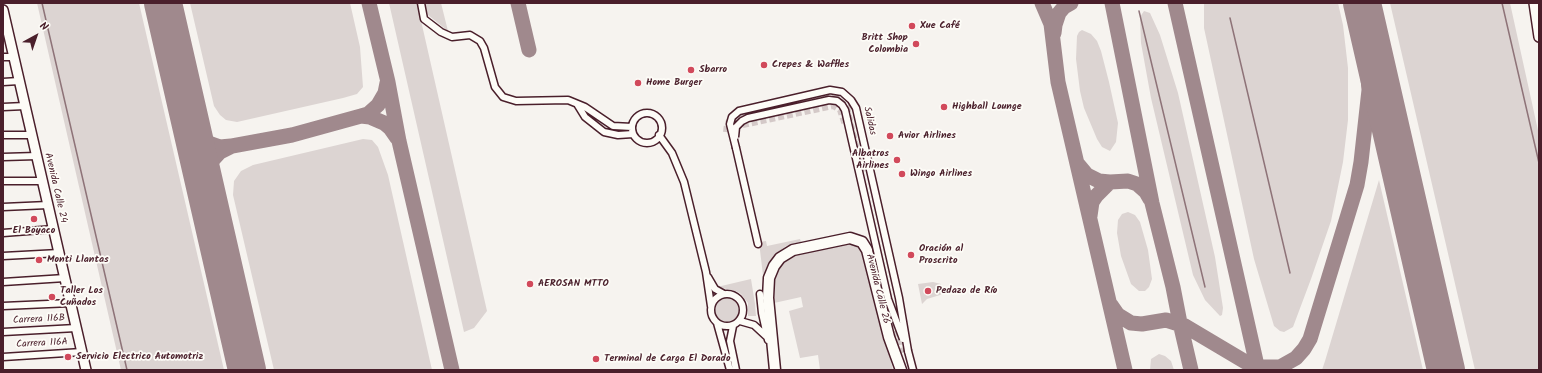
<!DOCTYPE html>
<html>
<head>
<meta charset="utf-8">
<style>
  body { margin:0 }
  #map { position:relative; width:1542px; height:373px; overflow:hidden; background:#f6f3ef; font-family:Kalam,sans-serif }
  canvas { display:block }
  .frame { position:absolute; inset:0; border:4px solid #4a1f2b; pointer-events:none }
  .north { position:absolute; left:16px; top:16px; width:40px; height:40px; -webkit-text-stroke:3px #fdfcf7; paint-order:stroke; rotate:40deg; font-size:11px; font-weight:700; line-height:16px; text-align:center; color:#4a1f2b }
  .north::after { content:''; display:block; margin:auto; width:14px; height:18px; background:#4a1f2b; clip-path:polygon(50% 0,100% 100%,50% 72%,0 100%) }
</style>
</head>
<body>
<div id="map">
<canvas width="1542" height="373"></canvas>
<div class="frame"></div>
<div class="north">N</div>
</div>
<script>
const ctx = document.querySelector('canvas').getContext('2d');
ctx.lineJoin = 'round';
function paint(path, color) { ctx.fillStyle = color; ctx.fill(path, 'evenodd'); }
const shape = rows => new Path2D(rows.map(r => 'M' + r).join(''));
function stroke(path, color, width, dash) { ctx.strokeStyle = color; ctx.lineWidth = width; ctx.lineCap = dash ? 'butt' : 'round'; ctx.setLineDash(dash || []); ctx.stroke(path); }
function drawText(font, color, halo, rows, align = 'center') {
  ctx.font = font + ' Kalam,sans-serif'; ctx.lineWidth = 3.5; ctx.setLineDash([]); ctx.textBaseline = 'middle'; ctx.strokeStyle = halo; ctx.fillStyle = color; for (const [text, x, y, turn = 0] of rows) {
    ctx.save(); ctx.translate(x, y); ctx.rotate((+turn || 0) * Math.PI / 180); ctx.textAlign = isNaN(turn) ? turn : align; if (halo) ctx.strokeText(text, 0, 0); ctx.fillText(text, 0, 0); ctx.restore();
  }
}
const green = shape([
  [37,3,139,3,224,370,121,370],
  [190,3,350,3,360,47,363,87,357,94,343,98,237,122,226,120,220,115,214,106],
  [389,3,417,3,487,311,474,328,464,332],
  [424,3,441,3,448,31,428,15],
  [1204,3,1338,3,1343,25,1348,68,1348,120,1343,162,1331,221,1311,279,1293,327,1284,332,1280,331,1274,326,1254,259,1204,28],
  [1390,3,1510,3,1539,135,1539,370,1475,370],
  [1144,11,1150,13,1160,35,1178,93,1215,257,1223,308,1222,315,1220,316,1205,300,1193,275,1151,98,1141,43,1140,17],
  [1082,30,1091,34,1097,41,1101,51,1109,82,1118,123,1116,142,1110,151,1102,147,1097,139,1084,108,1080,91,1076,59,1077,36,1079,32],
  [363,139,372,140,378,147,388,175,432,370,274,370,233,195,234,181,241,171,253,165],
  [1379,180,1423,370,1322,370,1325,361],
  [1128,212,1135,215,1140,222,1148,250,1152,279,1149,287,1145,291,1139,291,1131,284,1121,256,1117,233,1118,220,1122,214],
  [800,239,801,242,786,246,773,256,767,267,765,292,759,242,766,241,767,246],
  [849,243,863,249,893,370,820,370,818,355,800,358,789,311,803,307,801,297,774,303,775,277,782,263,793,255],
  [751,279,755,304,756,316,748,316,748,303,741,294,736,291,717,287],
  [933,282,941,284,943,293,940,295,927,299,922,304,918,284],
  '714 310a13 13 0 1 1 26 0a13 13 0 1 1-26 0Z',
  [1159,354,1165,356,1171,361,1174,370,1150,370,1151,359]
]);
const stream = shape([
  [42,3,127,370],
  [1502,3,1539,163],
  [1139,11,1205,287],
  [1230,18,1290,273]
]);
const taxiway = shape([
  [369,3,388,82,399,141,452,370],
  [518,3,529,50],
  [1042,3,1051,24,1058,82,1125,370],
  [1112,3,1152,203,1173,287,1180,323,1191,370],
  [1175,3,1258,370],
  [1054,33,1055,25,1059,13,1064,7,1071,3],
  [361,116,368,114,378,105,385,93,387,83],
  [190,125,195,134,206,142,220,147,231,146],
  [1077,163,1087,175,1099,181,1110,182,1128,181,1137,184,1146,192,1150,199],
  [205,186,205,171,209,164,220,152,232,146,292,135,361,116,370,117,384,123,390,128,397,138],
  [1090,216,1092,202,1096,196,1110,182],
  [1111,305,1118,315,1131,323,1142,324,1166,320,1185,326,1259,370],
  [1257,367,1280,367,1296,358,1304,349,1310,339,1357,185,1361,162,1369,90,1362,3]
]);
const runway = shape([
  [163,3,247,370],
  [1362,3,1446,370]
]);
const minorTunnel = shape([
  [823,98,837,98,847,107,862,172],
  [731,122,736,118,751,115],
  [734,127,833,106,840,110,845,125],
  [726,132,727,124,732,117],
  [878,270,886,304,898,342],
  [898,308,901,343],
  [899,339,901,353]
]);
const minor = shape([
  [421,3,424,19,441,32,452,37,470,35,480,41,484,48,495,87,503,97,516,101,568,100,585,107,613,126,632,127],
  [3,57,14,57],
  [3,82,19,81],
  [577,104,585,117,604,132,618,135,633,134],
  [3,107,25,106],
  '632 128a15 15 0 1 1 30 0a15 15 0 1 1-30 0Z',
  [3,135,32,135],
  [659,135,672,153,684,182,706,272,711,306],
  [736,148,758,244],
  [3,157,37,156],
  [3,181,42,181],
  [3,207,48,205],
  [3,233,54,229],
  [3,256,59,253],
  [708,277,715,289,724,294],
  [3,282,65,278],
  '711 310a16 16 0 1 1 32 0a16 16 0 1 1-32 0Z',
  [760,294,762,313,768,340],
  [3,306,71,303],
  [740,321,754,325,767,337],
  [717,323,730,370],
  [733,326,730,341,736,370],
  [3,332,76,328],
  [908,351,913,370],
  [3,357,82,352]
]);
const secondary = shape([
  [1534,3,1539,37],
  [3,10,86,370]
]);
const primary = shape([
  [775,370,768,298,769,278,774,266,780,258,793,250,850,238,862,242,867,250,889,337,901,370]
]);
const minorBridge = shape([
  [735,137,736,127,742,121,748,118,829,100,837,101,842,105,845,110,888,299,903,339],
  [736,148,730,124,732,117,739,111,830,90,842,92,851,100,856,108,899,298,908,351]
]);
const markers = [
  [912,26,4,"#d1495b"],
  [916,44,4,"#d1495b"],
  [764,65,4,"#d1495b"],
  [691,70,4,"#d1495b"],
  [638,83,4,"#d1495b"],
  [944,107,4,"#d1495b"],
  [890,136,4,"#d1495b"],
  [897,160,4,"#d1495b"],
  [902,174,4,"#d1495b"],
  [34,219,4,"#d1495b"],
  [911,255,4,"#d1495b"],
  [39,260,4,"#d1495b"],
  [530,284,4,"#d1495b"],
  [928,291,4,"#d1495b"],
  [52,297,4,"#d1495b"],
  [68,357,4,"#d1495b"],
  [596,359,4,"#d1495b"]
];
const poiNames = [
  ["Xue Café",920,26],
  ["Britt Shop",908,38,"right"],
  ["Colombia",908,50,"right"],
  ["Crepes & Waffles",772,65],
  ["Sbarro",699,70],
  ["Home Burger",646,83],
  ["Highball Lounge",952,107],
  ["Avior Airlines",898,136],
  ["Albatros",889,154,"right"],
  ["Airlines",889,166,"right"],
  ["Wingo Airlines",910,174],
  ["El Boyaco",34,231,"center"],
  ["Oración al",919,249],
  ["Proscrito",919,261],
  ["Monti Llantas",47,260],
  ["AEROSAN MTTO",538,284],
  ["Taller Los",60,291],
  ["Cuñados",60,303],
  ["Pedazo de Río",936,291],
  ["Servicio Electrico Automotriz",76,357],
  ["Terminal de Carga El Dorado",604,359]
];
const streetNames = [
  ["Salidas",869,121,77],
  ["Avenida Calle 24",55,188,77],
  ["Avenida Calle 26",877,289,76],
  ["Carrera 116B",39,320,-3],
  ["Carrera 116A",42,344,-3]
];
paint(green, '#dcd4d2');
stroke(stream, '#8e7378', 1.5);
stroke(taxiway, '#a0898d', 15);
stroke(runway, '#a0898d', 38);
stroke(minorTunnel, '#d4c9c8', 6, [6, 3]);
stroke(minor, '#4a1f2b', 9);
stroke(secondary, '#4a1f2b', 12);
stroke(primary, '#4a1f2b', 13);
stroke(minor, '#fdfcf7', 6);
stroke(secondary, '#fdfcf7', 9);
stroke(primary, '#fdfcf7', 10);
stroke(minorBridge, '#4a1f2b', 9, []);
stroke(minorBridge, '#fdfcf7', 6);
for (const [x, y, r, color] of markers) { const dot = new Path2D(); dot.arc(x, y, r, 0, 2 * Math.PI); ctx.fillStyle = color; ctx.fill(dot); stroke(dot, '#fdfcf7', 1.5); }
drawText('bold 10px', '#4a1f2b', '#fdfcf7', poiNames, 'left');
drawText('10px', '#4a1f2b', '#fdfcf7', streetNames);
</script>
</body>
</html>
